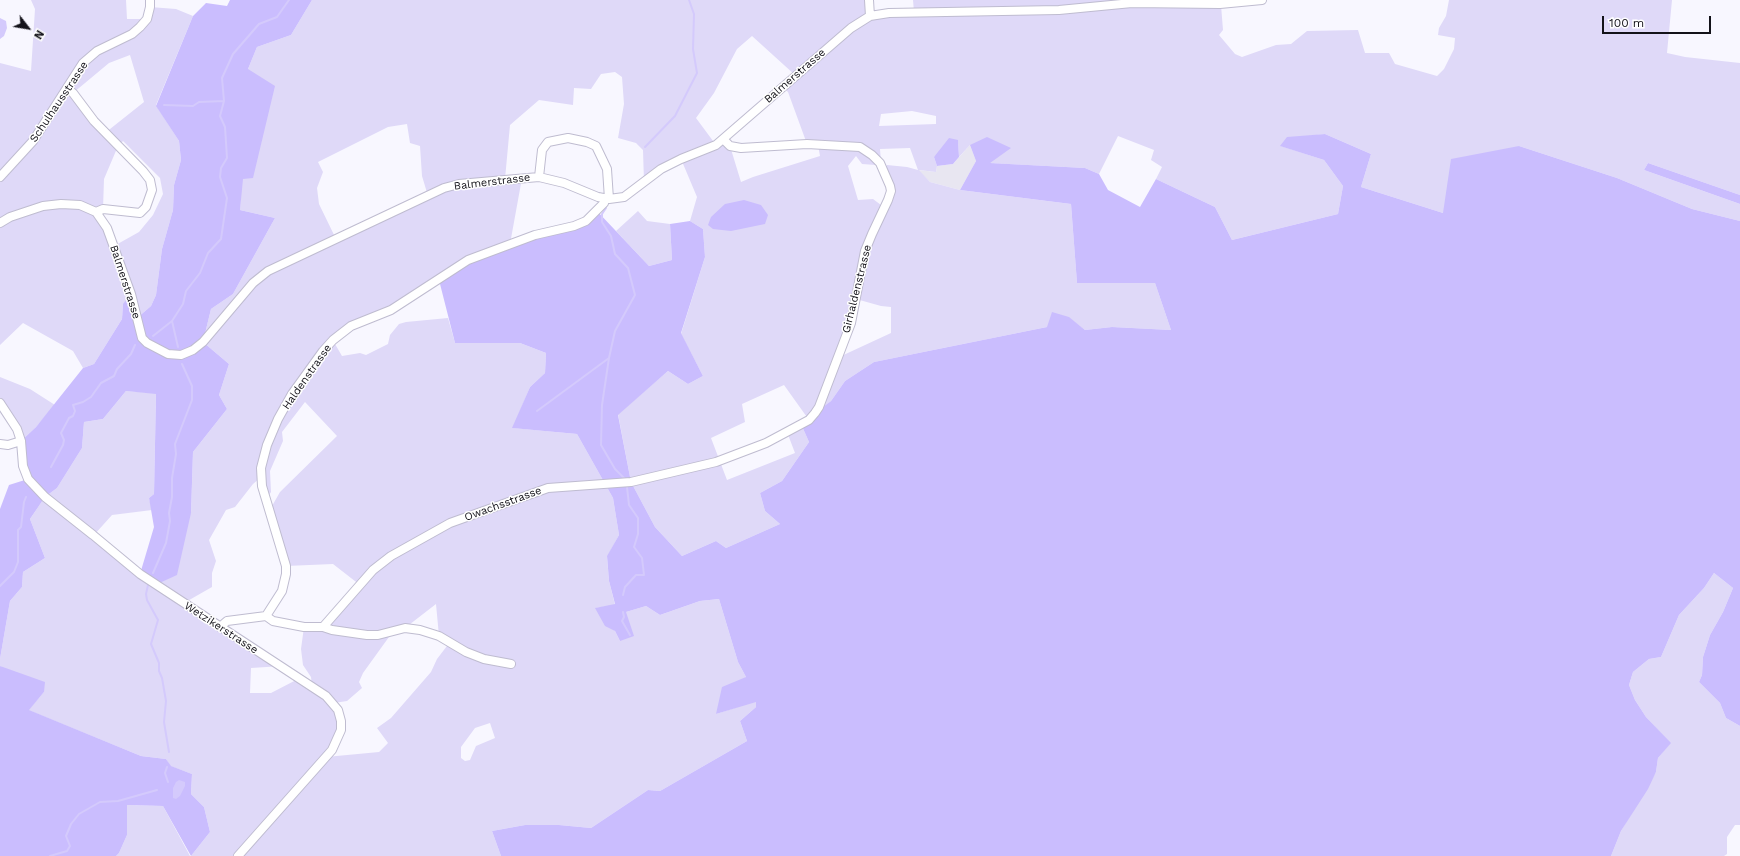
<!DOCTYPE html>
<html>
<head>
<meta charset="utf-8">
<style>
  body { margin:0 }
  #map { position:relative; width:1740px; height:856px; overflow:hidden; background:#f8f7ff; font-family:"Work Sans",sans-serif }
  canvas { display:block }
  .north { position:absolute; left:8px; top:8px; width:40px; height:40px; -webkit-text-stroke:3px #fff; paint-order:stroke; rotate:121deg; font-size:11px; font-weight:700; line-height:16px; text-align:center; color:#131219 }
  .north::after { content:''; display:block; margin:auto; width:14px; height:18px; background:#131219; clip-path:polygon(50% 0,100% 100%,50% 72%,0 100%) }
  .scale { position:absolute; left:1602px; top:16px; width:109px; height:18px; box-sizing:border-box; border:2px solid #131219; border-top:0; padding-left:5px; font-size:12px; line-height:14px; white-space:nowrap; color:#131219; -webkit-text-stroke:3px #fff; paint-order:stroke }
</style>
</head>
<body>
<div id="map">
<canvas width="1740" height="856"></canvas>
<div class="north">N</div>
<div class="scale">100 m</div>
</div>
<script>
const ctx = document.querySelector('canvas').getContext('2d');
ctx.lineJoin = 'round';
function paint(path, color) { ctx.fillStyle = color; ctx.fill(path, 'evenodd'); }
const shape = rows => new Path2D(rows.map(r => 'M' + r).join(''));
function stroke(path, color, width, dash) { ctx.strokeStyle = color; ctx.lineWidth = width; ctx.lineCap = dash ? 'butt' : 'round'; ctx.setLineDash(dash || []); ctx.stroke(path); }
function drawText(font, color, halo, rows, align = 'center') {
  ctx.font = font + ' "Work Sans",sans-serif'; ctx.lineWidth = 3; ctx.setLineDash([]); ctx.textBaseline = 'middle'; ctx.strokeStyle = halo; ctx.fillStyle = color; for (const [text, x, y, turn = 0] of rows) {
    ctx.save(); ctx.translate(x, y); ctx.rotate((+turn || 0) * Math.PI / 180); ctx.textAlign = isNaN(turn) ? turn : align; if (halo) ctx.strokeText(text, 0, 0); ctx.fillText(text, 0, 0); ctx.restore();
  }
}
const built = shape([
  [970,145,976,161,960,190,930,182,918,170,936,172,937,166,953,164]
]);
const green = shape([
  [31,0,126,0,127,19,147,19,150,7,176,9,193,16,156,105,179,141,181,160,174,185,173,210,162,249,156,295,151,306,137,318,123,304,122,319,94,364,83,368,73,351,23,323,0,345,0,63,31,71,35,9],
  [130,55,144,102,105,133,73,93,109,63],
  [123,141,160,178,163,194,153,215,139,232,114,246,97,212,103,209,104,179,118,146],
  [312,0,869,0,870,16,914,12,913,0,1262,0,1221,5,1223,30,1219,35,1235,54,1242,57,1276,45,1291,44,1307,31,1358,30,1365,53,1389,53,1395,64,1437,76,1444,69,1454,49,1455,38,1438,35,1439,28,1446,16,1449,0,1672,0,1667,53,1685,57,1740,63,1740,195,1648,163,1644,170,1740,204,1740,221,1692,209,1617,178,1519,146,1443,213,1361,187,1371,154,1325,134,1309,136,1281,146,1324,160,1343,186,1338,214,1232,240,1215,207,1156,179,1162,167,1151,160,1154,150,1118,136,1099,174,1085,168,989,163,970,145,959,157,958,141,934,157,937,166,936,172,919,170,930,182,960,190,1071,204,1077,283,1155,283,1171,330,1112,327,1085,330,1069,318,1047,327,874,362,845,381,831,401,809,420,784,385,742,404,745,422,711,438,727,480,795,453,787,432,801,424,809,442,782,481,760,493,765,511,780,524,726,548,716,541,682,556,655,527,631,482,618,414,668,371,688,384,703,376,681,334,705,257,703,229,690,221,697,197,681,159,644,182,643,150,636,143,618,138,624,104,622,77,615,72,601,74,591,89,574,88,573,105,539,100,510,125,505,179,522,178,510,244,391,310,351,326,335,344,342,356,360,353,366,355,388,344,390,335,399,324,406,322,448,318,455,343,520,343,546,353,545,373,530,387,513,428,577,434,613,498,619,535,607,557,609,581,615,605,596,608,615,631,620,641,626,612,646,606,660,615,700,601,719,599,738,662,746,677,716,714,756,701,756,707,740,721,747,741,660,791,648,790,591,828,559,825,525,825,492,831,501,856,191,856,210,832,204,807,191,794,192,774,170,766,166,759,141,756,28,710,44,692,0,666,0,659,10,601,22,587,23,572,45,558,30,519,45,497,57,488,82,448,84,422,103,419,126,391,156,393,154,494,149,498,152,510,112,515,94,535,140,574,191,513,193,452,227,409,219,395,229,364,203,342,211,309,233,294,275,218,240,210,248,69,257,47,291,35],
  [752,36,795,75,783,87,788,92,807,144,818,145,820,156,753,177,741,182,730,146,723,139,716,145,696,118,714,93,737,49],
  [912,111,936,116,936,124,879,126,881,114],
  [407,124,410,143,420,146,422,176,428,196,336,239,319,204,317,188,323,172,318,162,388,127],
  [910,148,918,170,907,167,887,165,884,171,891,192,885,208,873,199,858,200,848,166,856,156,862,164,876,165,881,162,880,149],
  [856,299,881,306,891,307,891,333,837,358],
  [305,402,337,436,280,492,272,506,286,566,333,564,360,585,323,627,304,627,301,649,303,665,311,677,312,686,300,678,271,693,250,693,251,668,282,666,184,603,212,587,212,573,216,561,209,540,226,510,235,507,253,484,260,478,269,495,271,492,270,471,283,441,282,432],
  [436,604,439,636,450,642,437,659,431,672,391,718,377,728,388,743,379,752,326,757,341,721,334,703,347,701,362,688,359,682,363,673,394,630,405,628],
  [490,723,495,738,476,746,470,760,465,761,461,758,461,747,475,728],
  [638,211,647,221,670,224,672,260,649,266,616,231],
  [0,377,30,389,55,405,36,427,21,441,0,403],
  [1714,573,1733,588,1723,612,1710,635,1703,657,1702,675,1699,682,1720,703,1726,718,1740,726,1740,825,1735,825,1727,837,1727,854,1724,856,1611,856,1621,831,1656,772,1658,758,1670,743,1646,717,1635,700,1629,685,1633,672,1649,659,1661,657,1679,615,1704,588],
  [127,805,163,806,190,856,116,856,119,853,127,835]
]);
const forest = shape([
  [230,0,312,0,291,35,257,47,248,69,275,86,253,178,243,179,240,210,275,218,233,294,211,309,203,342,229,364,219,395,227,409,193,452,191,513,177,575,155,585,140,574,154,527,149,498,154,494,156,394,126,391,103,419,84,422,82,448,57,488,45,497,30,519,45,558,23,572,22,587,10,601,0,659,0,509,9,485,28,479,21,441,36,427,83,368,94,364,122,319,123,304,131,294,137,318,151,306,156,295,162,249,173,210,174,185,181,160,179,141,156,106,193,16,206,3,227,6],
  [1325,134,1371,154,1361,187,1443,213,1451,159,1519,146,1617,178,1692,209,1740,221,1740,726,1726,718,1720,703,1699,682,1702,675,1703,657,1710,635,1723,612,1733,588,1714,573,1704,588,1679,615,1661,657,1649,659,1633,672,1629,685,1635,700,1646,717,1671,743,1658,758,1656,772,1648,789,1621,831,1611,856,501,856,492,831,525,825,559,825,591,828,648,790,660,791,747,741,740,721,756,707,756,702,716,714,722,687,746,677,738,662,719,599,700,601,660,615,646,606,626,612,634,636,620,641,615,631,605,626,595,608,615,604,609,581,607,556,619,535,613,498,577,434,512,428,530,387,545,373,546,353,520,343,455,343,439,280,468,260,574,226,597,211,649,266,672,260,670,224,690,221,703,229,705,257,681,333,703,376,688,384,668,371,618,415,631,482,655,527,682,556,716,541,726,548,780,524,765,511,760,493,782,481,809,442,801,424,831,401,845,381,874,362,1047,327,1052,312,1069,317,1085,330,1112,327,1171,330,1155,283,1077,283,1071,204,960,190,976,161,970,145,987,137,1011,148,990,163,1085,168,1099,174,1108,190,1140,207,1156,179,1215,207,1232,240,1338,214,1343,186,1324,160,1280,146,1287,137],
  [949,138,958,140,959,157,953,164,937,166,934,157],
  [1648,163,1740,195,1740,204,1644,170],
  [744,200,761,205,768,215,765,224,731,231,713,229,708,225,711,217,725,204],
  [0,666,45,682,44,692,29,710,141,756,166,759,171,766,192,774,191,794,204,807,210,832,191,856,163,806,127,805,127,835,119,853,116,856,0,856]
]);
const water = shape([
  [0,18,6,21,7,28,4,36,0,39],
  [179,780,185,782,185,786,180,796,176,799,173,798,173,788,176,782]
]);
const stream = shape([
  [164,105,193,106,199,102,224,101],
  [645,147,675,116,697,73,693,49,694,14,689,0],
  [606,208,602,214,602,222,611,236,615,254,628,268,635,295,615,331,609,358,602,405,601,445,615,469,624,478],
  [153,336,172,321],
  [178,347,172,321,183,304,186,291,200,273,208,253,221,239,227,198,220,177,221,168,227,158,225,127,220,116,224,101,222,78,233,54,259,24,277,17,289,0],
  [537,411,609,358],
  [51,467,63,445,64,440,61,433,69,418,73,416,75,411,73,405,83,402,91,397,101,383,114,376,117,369,131,354,135,345],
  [153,573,166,543,170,521,169,513,172,497,172,478,176,454,175,444,192,400,192,386,182,364],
  [148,585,146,594,147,600,158,620,151,644,159,663,159,671,162,678,166,701,164,722,169,752],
  [0,586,14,572,18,562,18,530,21,527,24,502,26,497],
  [623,595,625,587,636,575,644,575,642,558,634,547,638,534,638,518,629,505,627,487],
  [623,612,624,617,622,621,630,635],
  [167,767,165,773,168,782],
  [50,856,67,851,70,846,66,836,71,824,79,814,100,802,118,801,157,790]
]);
const minor = shape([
  [869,0,870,16],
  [67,88,73,93,94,121,143,171,150,180,152,190,146,207,140,213,103,209,96,212],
  [0,177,33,141,83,63,97,51,132,34,140,27,147,19,150,7,150,0],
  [539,177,542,150,548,142,568,138,587,142,596,146,607,169,609,199],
  [0,223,10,217,43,206,61,204,80,205,96,212,107,228,131,294,142,338,147,343,168,354,181,355,193,350,203,342,253,283,268,271,444,188,459,184,539,177,564,183,598,197,609,199,624,197,661,169,681,159,716,145,851,28,870,16,889,13,1059,10,1132,3,1220,4,1262,0],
  [0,403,17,429,21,441,23,466,28,479,45,497,93,535,140,574,326,696,338,710,341,721,341,730,332,750,238,856],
  [0,444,8,445,21,441],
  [266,616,282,591,286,574,286,566,262,486,261,468,267,445,278,419,292,394,323,351,333,340,351,326,391,310,468,260,535,235,574,226,586,221,604,203,605,199],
  [220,627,227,621,266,616,273,621,304,627,323,627,373,570,391,556,450,523,548,488,631,482,716,462,766,443,809,420,815,413,819,407,851,323,865,251,872,234,888,200,891,191,890,186,880,163,872,155,860,147,807,144,741,148,730,146,723,139],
  [323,627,332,630,367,635,378,635,405,628,420,630,439,636,466,652,484,659,511,664]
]);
const streetNames = [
  ["Balmerstrasse",795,76,-41],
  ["Schulhausstrasse",59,102,-56],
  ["Balmerstrasse",492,182,-7],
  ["Balmerstrasse",125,282,72],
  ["Girhaldenstrasse",857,289,-76],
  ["Haldenstrasse",307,377,-55],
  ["Owachsstrasse",503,504,-20],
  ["Wetzikerstrasse",221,628,33]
];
paint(built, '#e8e6f1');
paint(green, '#dfd9f8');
paint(forest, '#cabdfe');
paint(water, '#d4cafc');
stroke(stream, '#d4cafc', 2);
stroke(minor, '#bfbcd0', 10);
stroke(minor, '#fff', 8);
drawText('11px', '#131219', '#fff', streetNames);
</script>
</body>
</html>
